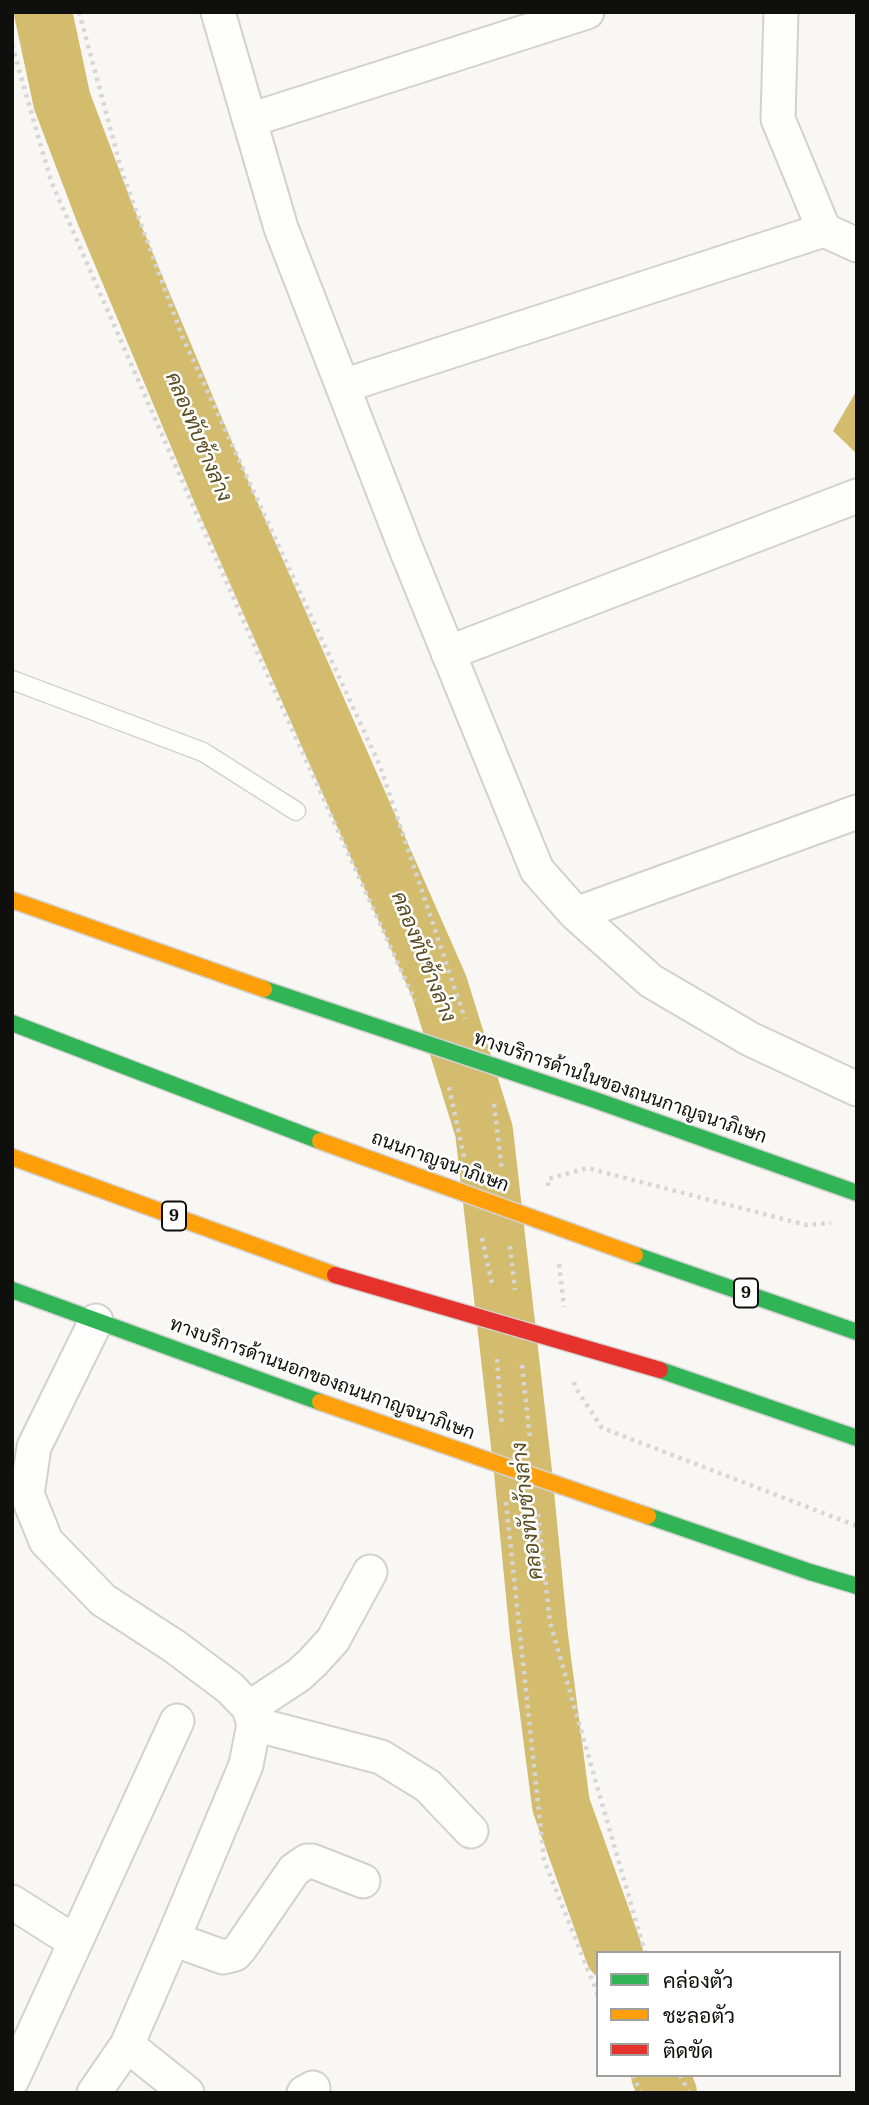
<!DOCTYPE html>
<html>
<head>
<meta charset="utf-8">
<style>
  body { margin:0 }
  #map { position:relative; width:869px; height:2105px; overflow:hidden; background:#f9f7f4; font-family:Lora,Sarabun,serif }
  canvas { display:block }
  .frame { position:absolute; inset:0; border:14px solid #0f0f0d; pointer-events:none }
  .legend { position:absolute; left:596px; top:1951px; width:245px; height:126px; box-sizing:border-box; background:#fff; border:2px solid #9f9f9e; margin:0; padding:9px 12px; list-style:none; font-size:21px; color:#0f0f0d }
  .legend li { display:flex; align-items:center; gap:14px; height:35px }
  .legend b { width:35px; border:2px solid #9f9f9e }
</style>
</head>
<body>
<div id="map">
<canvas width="869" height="2105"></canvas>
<div class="frame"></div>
<ul class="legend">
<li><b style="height:9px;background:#30b455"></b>คล่องตัว</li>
<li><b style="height:9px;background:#ff9f0a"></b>ชะลอตัว</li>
<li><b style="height:9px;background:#e5322d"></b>ติดขัด</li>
</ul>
</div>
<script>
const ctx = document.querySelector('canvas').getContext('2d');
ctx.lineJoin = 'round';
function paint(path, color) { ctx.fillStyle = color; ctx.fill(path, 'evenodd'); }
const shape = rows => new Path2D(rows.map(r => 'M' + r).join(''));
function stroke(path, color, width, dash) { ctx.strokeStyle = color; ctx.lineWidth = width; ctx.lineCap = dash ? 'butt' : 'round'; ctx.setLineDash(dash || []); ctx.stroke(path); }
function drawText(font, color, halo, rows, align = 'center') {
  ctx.font = font + ' Lora,Sarabun,serif'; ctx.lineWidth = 5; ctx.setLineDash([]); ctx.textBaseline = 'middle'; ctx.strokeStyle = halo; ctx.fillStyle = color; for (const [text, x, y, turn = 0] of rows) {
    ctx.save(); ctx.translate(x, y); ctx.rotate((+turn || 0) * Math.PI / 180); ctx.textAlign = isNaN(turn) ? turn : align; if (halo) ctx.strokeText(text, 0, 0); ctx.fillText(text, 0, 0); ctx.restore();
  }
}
const water = shape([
  [857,390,857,454,833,431]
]);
const river = shape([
  [43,12,62,101,105,214,224,498,439,986,484,1131,523,1472,539,1636,561,1805,614,1953],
  [660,2075,668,2093]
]);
const path = shape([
  [79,12,122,172,182,336,380,766,465,1019],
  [12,45,51,181,258,654,415,1001],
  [449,1087,464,1157],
  [494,1104,502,1171],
  [548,1186,548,1179,587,1168,806,1225,831,1223],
  [482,1238,492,1284],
  [510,1246,515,1290],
  [559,1264,564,1307],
  [497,1359,502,1427],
  [522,1365,530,1439],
  [574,1382,575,1387,602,1428,857,1526],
  [506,1502,544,1860,598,1995],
  [538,1514,550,1622,645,1953],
  [633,2075,641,2093],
  [680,2075,689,2093]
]);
const lane = shape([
  [12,680,203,752,296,811]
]);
const street = shape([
  [218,12,281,228,404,544,537,870,576,914,651,981,750,1039,857,1089],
  [781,12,778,119,824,230,857,245],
  [250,120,587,12],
  [343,386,824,230],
  [448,653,857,496],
  [576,914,857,812],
  [249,1708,299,1675,313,1662,333,1640,370,1572],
  [254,1724,381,1757,428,1786,471,1831],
  [12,1902,75,1942],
  [173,1939,223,1957,235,1954,241,1947,294,1870,307,1861,312,1861,363,1881],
  [127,2045,187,2093],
  [12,2080,177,1721],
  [94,2093,127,2045,173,1939,246,1765,254,1724,249,1708,230,1688,174,1646,103,1600,46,1541,27,1494,34,1447,96,1321],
  [304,2093,313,2088]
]);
const fast = shape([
  [264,989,595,1100,857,1193],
  [12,1023,320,1141],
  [635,1255,857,1332],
  [12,1290,320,1402],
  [660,1370,857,1438],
  [648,1516,810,1572,857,1586]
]);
const slow = shape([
  [12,900,264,989],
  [12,1157,335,1275],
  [320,1402,648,1516]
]);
const slowBridge = shape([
  [320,1141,635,1255]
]);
const jamBridge = shape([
  [335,1275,660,1370]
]);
const shields = [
  [174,1216,24],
  [746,1293,24]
];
const shieldNames = [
  ["9",174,1216],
  ["9",746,1293]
];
const streetNames = [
  ["ทางบริการด้านในของถนนกาญจนาภิเษก",620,1088,19],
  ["ถนนกาญจนาภิเษก",440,1162,20],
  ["ทางบริการด้านนอกของถนนกาญจนาภิเษก",322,1379,20]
];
const waterNames = [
  ["คลองทับช้างล่าง",198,437,67],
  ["คลองทับช้างล่าง",423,957,68],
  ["คลองทับช้างล่าง",528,1511,-97]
];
paint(water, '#d4bc6f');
stroke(river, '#d4bc6f', 58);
stroke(lane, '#d2d1cf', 21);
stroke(street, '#d2d1cf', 37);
stroke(fast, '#d2d1cf', 19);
stroke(slow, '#d2d1cf', 19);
stroke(path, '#d6d6d5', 4.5, [3.5, 5]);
stroke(lane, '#fefefd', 18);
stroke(street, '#fefefd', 33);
stroke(fast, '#30b455', 16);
stroke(slow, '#ff9f0a', 16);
stroke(slowBridge, '#d2d1cf', 19, []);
stroke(jamBridge, '#d2d1cf', 19, []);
stroke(slowBridge, '#ff9f0a', 16);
stroke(jamBridge, '#e5322d', 16);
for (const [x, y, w] of shields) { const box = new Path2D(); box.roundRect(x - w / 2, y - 14.5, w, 29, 5); ctx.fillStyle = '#fff'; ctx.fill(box); stroke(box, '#0f0f0d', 2); }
drawText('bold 18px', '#0f0f0d', null, shieldNames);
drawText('19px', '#0f0f0d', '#fff', streetNames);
drawText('italic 21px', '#594b20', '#fff', waterNames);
</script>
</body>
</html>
